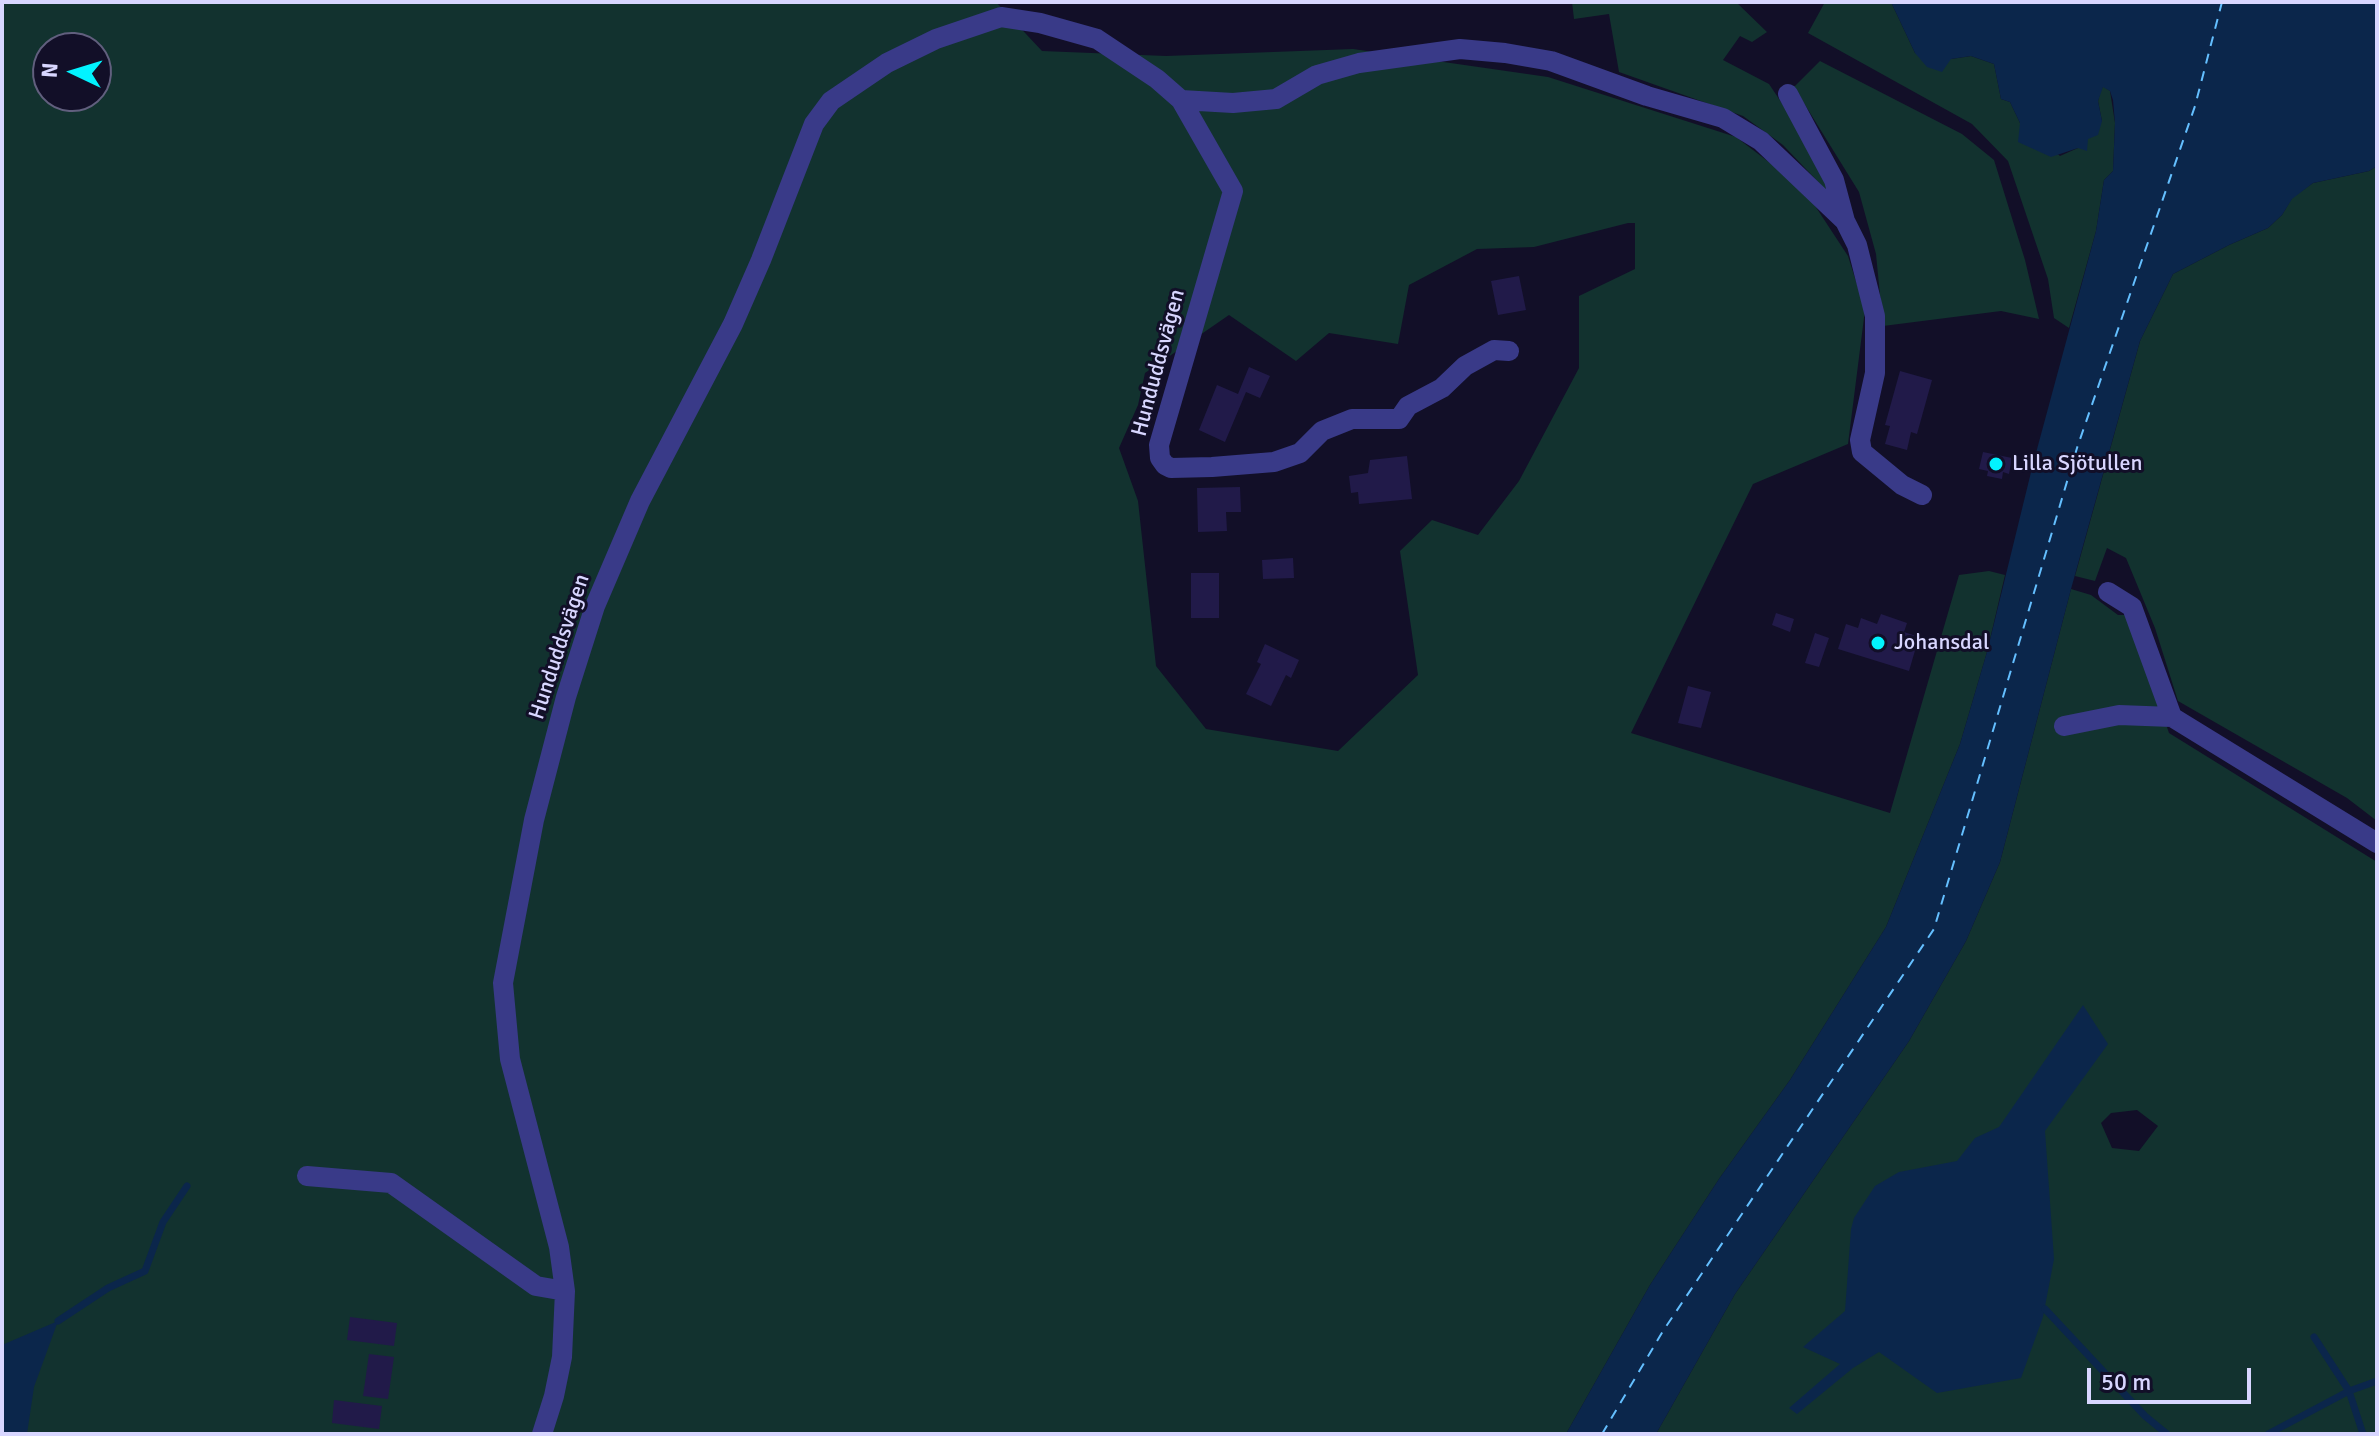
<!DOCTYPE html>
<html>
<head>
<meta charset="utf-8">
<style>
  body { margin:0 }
  #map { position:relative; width:2379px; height:1436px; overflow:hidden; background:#120f28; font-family:Signika,sans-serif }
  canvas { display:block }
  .frame { position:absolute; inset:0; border:4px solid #d8d6ff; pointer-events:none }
  .north { position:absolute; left:32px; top:32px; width:80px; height:80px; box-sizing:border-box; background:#120f28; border:2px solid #615f7e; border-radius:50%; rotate:274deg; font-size:22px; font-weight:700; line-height:32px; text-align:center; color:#d8d6ff }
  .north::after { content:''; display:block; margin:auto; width:28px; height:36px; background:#02f3ff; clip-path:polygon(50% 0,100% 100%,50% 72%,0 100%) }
  .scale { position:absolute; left:2087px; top:1368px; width:164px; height:36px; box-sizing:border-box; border:4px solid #d8d6ff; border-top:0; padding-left:10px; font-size:24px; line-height:28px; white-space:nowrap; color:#d8d6ff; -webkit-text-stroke:6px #120f28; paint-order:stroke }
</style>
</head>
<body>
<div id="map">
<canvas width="2379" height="1436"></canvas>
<div class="frame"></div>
<div class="north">N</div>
<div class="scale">50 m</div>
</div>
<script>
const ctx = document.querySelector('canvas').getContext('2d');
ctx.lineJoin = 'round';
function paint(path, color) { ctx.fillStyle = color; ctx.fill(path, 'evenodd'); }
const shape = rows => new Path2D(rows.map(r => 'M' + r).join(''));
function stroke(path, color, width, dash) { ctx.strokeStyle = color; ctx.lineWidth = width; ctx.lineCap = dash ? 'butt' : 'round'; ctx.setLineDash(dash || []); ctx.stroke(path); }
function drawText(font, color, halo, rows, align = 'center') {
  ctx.font = font + ' Signika,sans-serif'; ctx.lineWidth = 6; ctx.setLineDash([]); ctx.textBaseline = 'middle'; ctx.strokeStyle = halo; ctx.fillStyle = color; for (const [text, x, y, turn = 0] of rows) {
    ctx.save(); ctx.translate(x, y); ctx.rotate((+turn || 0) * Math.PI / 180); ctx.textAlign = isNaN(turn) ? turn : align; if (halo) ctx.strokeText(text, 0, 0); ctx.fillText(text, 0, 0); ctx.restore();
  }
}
const green = shape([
  [2,2,996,2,1042,51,1166,56,1353,49,1548,77,1736,137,1804,189,1848,256,1865,310,1848,444,1753,484,1631,733,1890,813,1959,575,1989,571,2005,575,1987,652,1960,744,1886,927,1790,1080,1719,1179,1650,1285,1566,1434,2,1434],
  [48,48,96,48,96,96,48,96],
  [1628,223,1635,223,1635,269,1579,296,1579,368,1519,481,1478,535,1432,520,1400,551,1418,675,1338,751,1206,729,1156,666,1138,501,1119,448,1138,405,1145,373,1229,315,1296,361,1329,333,1398,344,1409,285,1477,249,1534,247],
  [1572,2,1736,2,1767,32,1752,42,1740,36,1723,60,1769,84,1801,132,1830,190,1825,189,1783,145,1743,116,1619,72,1609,14,1574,19],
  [1825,2,1891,2,1915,53,1951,59,1971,56,1994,64,2001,99,2010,102,2020,123,2060,156,2078,148,2102,121,2098,101,2100,93,2103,86,2110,91,2115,123,2113,171,2104,180,2096,231,2069,328,2054,318,2048,279,2008,161,1972,124,1808,33],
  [1820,61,1962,134,1994,160,2025,260,2039,319,2001,311,1883,326,1876,254,1859,192,1794,87],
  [2377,166,2377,821,2347,798,2178,701,2155,628,2126,558,2107,548,2095,581,2075,576,2140,341,2173,274,2229,245,2268,228,2282,215,2292,198,2313,183,2369,171],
  [2071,589,2091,595,2118,615,2129,615,2169,733,2377,862,2377,1434,1656,1434,1735,1294,1909,1041,1966,941,2000,862],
  [2137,1110,2158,1126,2139,1151,2112,1148,2101,1123,2111,1113]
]);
const water = shape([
  [1891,2,2377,2,2377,166,2369,171,2313,183,2292,199,2282,215,2268,228,2229,245,2173,274,2140,341,2071,589,2000,862,1966,941,1909,1041,1735,1294,1656,1434,1566,1434,1650,1285,1719,1179,1790,1080,1886,927,1960,744,1987,652,2033,464,2096,231,2104,180,2113,171,2115,123,2113,100,2110,91,2103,87,2098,101,2102,121,2098,135,2088,139,2087,151,2078,148,2051,157,2018,142,2020,123,2010,102,2001,99,1994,64,1971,56,1951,59,1942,72,1927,67,1915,53],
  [2083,1005,2108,1044,2045,1131,2054,1259,2043,1317,2021,1378,1937,1393,1879,1352,1853,1368,1797,1414,1789,1408,1840,1364,1803,1347,1845,1311,1851,1229,1854,1218,1875,1186,1899,1172,1957,1161,1975,1138,1999,1127],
  [58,1321,34,1387,27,1434,2,1434,2,1345]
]);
const stream = shape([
  [2045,1309,2145,1416,2167,1434],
  [58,1321,108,1288,145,1271,163,1222,187,1186],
  [2314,1337,2349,1391,2363,1434],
  [2268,1434,2349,1391,2377,1381]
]);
const ferry = shape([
  [1602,1434,1663,1331,1934,929,2077,448,2195,106,2222,2]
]);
const building = shape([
  [1519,276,1526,310,1498,315,1491,281],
  [1249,367,1270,376,1260,398,1246,392,1225,442,1199,430,1217,385,1238,394],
  [1900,371,1932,380,1917,434,1911,432,1907,450,1885,444,1890,426,1885,425],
  [1983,452,2012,458,2009,474,2003,472,2002,479,1987,476,1988,471,1979,469],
  [1407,456,1412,499,1359,504,1358,492,1351,493,1349,476,1368,473,1370,460],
  [1240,487,1241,512,1226,512,1227,531,1198,532,1197,488],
  [1293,558,1294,578,1263,579,1262,560],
  [1191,573,1219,573,1219,618,1191,618],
  [1776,613,1794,619,1790,632,1772,625],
  [1881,614,1907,623,1904,632,1919,637,1909,671,1838,649,1846,624,1858,628,1861,618,1877,624],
  [1815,633,1829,638,1819,667,1805,663],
  [1265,644,1299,660,1291,678,1286,675,1271,706,1246,694,1261,664,1257,662],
  [1688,686,1711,692,1701,728,1678,723],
  [350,1317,397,1323,394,1346,347,1340],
  [369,1354,394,1357,388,1399,363,1396],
  [334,1400,382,1406,379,1429,332,1423]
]);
const minor = shape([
  [1788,94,1834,180,1845,221,1857,245,1875,316,1875,373,1860,440,1862,452,1902,485,1922,495],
  [1181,100,1233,191,1159,445,1160,458,1165,465,1171,468,1212,467,1274,462,1300,453,1322,431,1352,419,1399,419,1408,406,1442,388,1465,366,1494,350,1509,351],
  [2108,592,2132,607,2172,717,2377,843],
  [2064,726,2119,715,2172,717],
  [307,1176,391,1183,536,1286,565,1291],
  [542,1434,554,1396,562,1357,565,1291,559,1247,510,1059,503,983,534,820,566,697,595,606,640,501,733,324,761,260,814,124,831,101,887,63,936,39,1001,17,1040,23,1097,39,1157,79,1181,100,1233,103,1276,99,1317,75,1359,63,1460,49,1505,53,1551,61,1647,96,1723,118,1761,141,1845,221]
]);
const markers = [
  [1996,464,8,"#02f3ff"],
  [1878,643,8,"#02f3ff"]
];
const streetNames = [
  ["Hunduddsvägen",1159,363,-75],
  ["Hunduddsvägen",560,647,-72]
];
const poiNames = [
  ["Lilla Sjötullen",2012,464],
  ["Johansdal",1894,643]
];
paint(green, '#12322f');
paint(water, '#0b264b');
stroke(stream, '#0b264b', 7);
stroke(ferry, '#64bfff', 2, [10, 8]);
paint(building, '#211a49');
stroke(minor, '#393a88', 20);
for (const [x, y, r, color] of markers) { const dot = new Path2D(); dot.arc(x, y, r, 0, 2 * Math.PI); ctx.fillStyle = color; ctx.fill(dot); stroke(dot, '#120f28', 3); }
drawText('22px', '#d8d6ff', '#120f28', streetNames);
drawText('22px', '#d8d6ff', '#120f28', poiNames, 'left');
</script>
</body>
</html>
